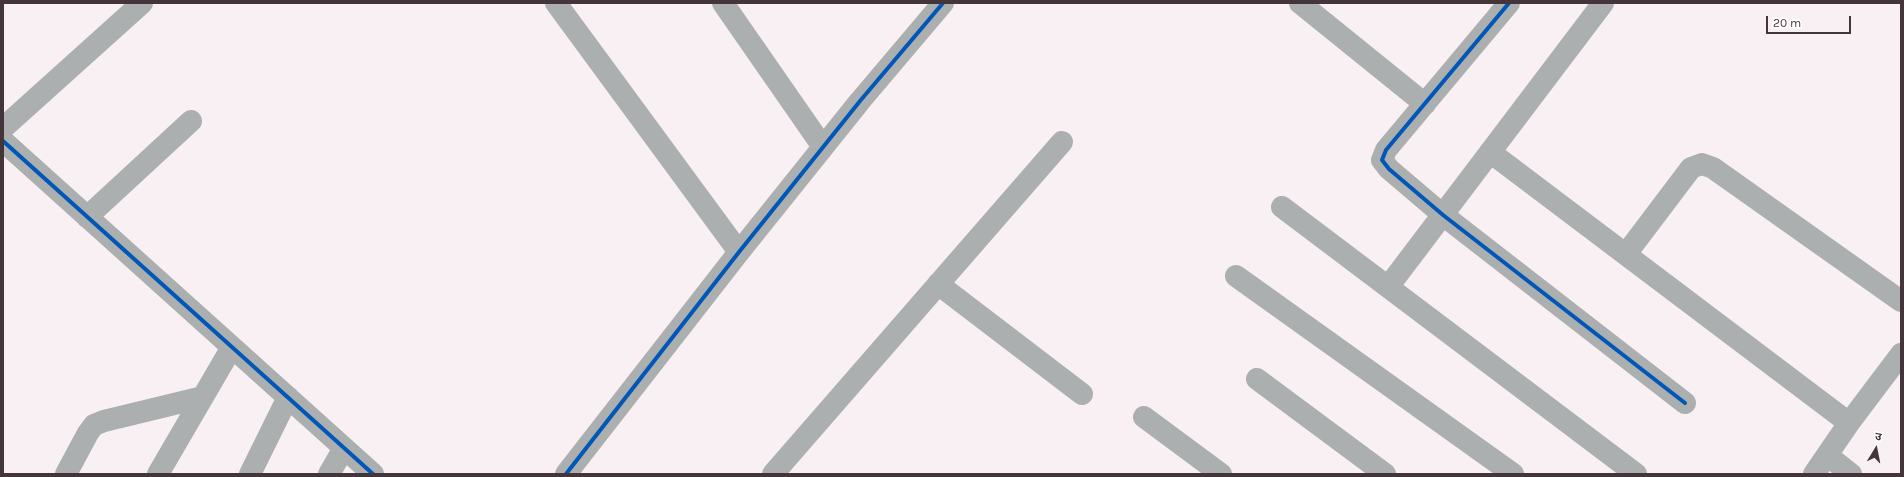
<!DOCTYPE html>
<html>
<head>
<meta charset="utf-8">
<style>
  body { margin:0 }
  #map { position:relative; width:1904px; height:477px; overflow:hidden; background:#f8f0f3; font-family:Karla,"Noto Sans Devanagari",sans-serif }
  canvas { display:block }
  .frame { position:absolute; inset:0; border:4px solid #44353a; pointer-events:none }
  .north { position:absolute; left:1856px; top:429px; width:40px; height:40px; -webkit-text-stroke:3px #fff; paint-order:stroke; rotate:10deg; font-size:11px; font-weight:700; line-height:16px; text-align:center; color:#44353a }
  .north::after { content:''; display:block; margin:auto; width:14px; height:18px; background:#44353a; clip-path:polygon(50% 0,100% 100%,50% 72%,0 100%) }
  .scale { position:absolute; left:1766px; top:16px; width:85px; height:18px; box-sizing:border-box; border:2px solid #44353a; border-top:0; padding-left:5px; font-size:12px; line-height:14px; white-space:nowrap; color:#44353a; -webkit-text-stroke:3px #fff; paint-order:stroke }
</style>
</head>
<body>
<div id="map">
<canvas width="1904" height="477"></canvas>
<div class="frame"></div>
<div class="north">उ</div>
<div class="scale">20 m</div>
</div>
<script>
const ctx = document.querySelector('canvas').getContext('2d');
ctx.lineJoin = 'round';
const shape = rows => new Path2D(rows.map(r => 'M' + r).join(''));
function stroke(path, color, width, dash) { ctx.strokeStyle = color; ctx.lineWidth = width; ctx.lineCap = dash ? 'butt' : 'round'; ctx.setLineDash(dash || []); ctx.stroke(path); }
const minor = shape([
  [556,3,739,252],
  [723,3,823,147],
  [1300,3,1425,104],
  [1509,3,1386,150,1382,160,1389,169,1443,215,1685,403],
  [3,128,142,3],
  [3,141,373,474],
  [1490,152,1849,423],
  [1282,207,1636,474],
  [87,217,191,121],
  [1626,254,1691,168,1702,164,1713,168,1901,301],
  [1236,276,1513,474],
  [938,284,1082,394],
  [1388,287,1603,3],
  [1257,379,1385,474],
  [1144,417,1221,474],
  [1827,455,1851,474],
  [66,474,88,433,94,425,104,421,203,397],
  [158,474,232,347],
  [250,474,288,397],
  [329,474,344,448],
  [566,474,739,252,860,101,943,3],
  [773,474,1062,142],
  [1814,474,1849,423,1901,354]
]);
const cycleway = shape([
  [1509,3,1386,150,1382,160,1389,169,1443,215,1685,403],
  [3,141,373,474],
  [566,474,739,252,860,101,943,3]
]);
stroke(minor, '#acafaf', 22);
stroke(cycleway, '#0057b8', 4);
</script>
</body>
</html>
